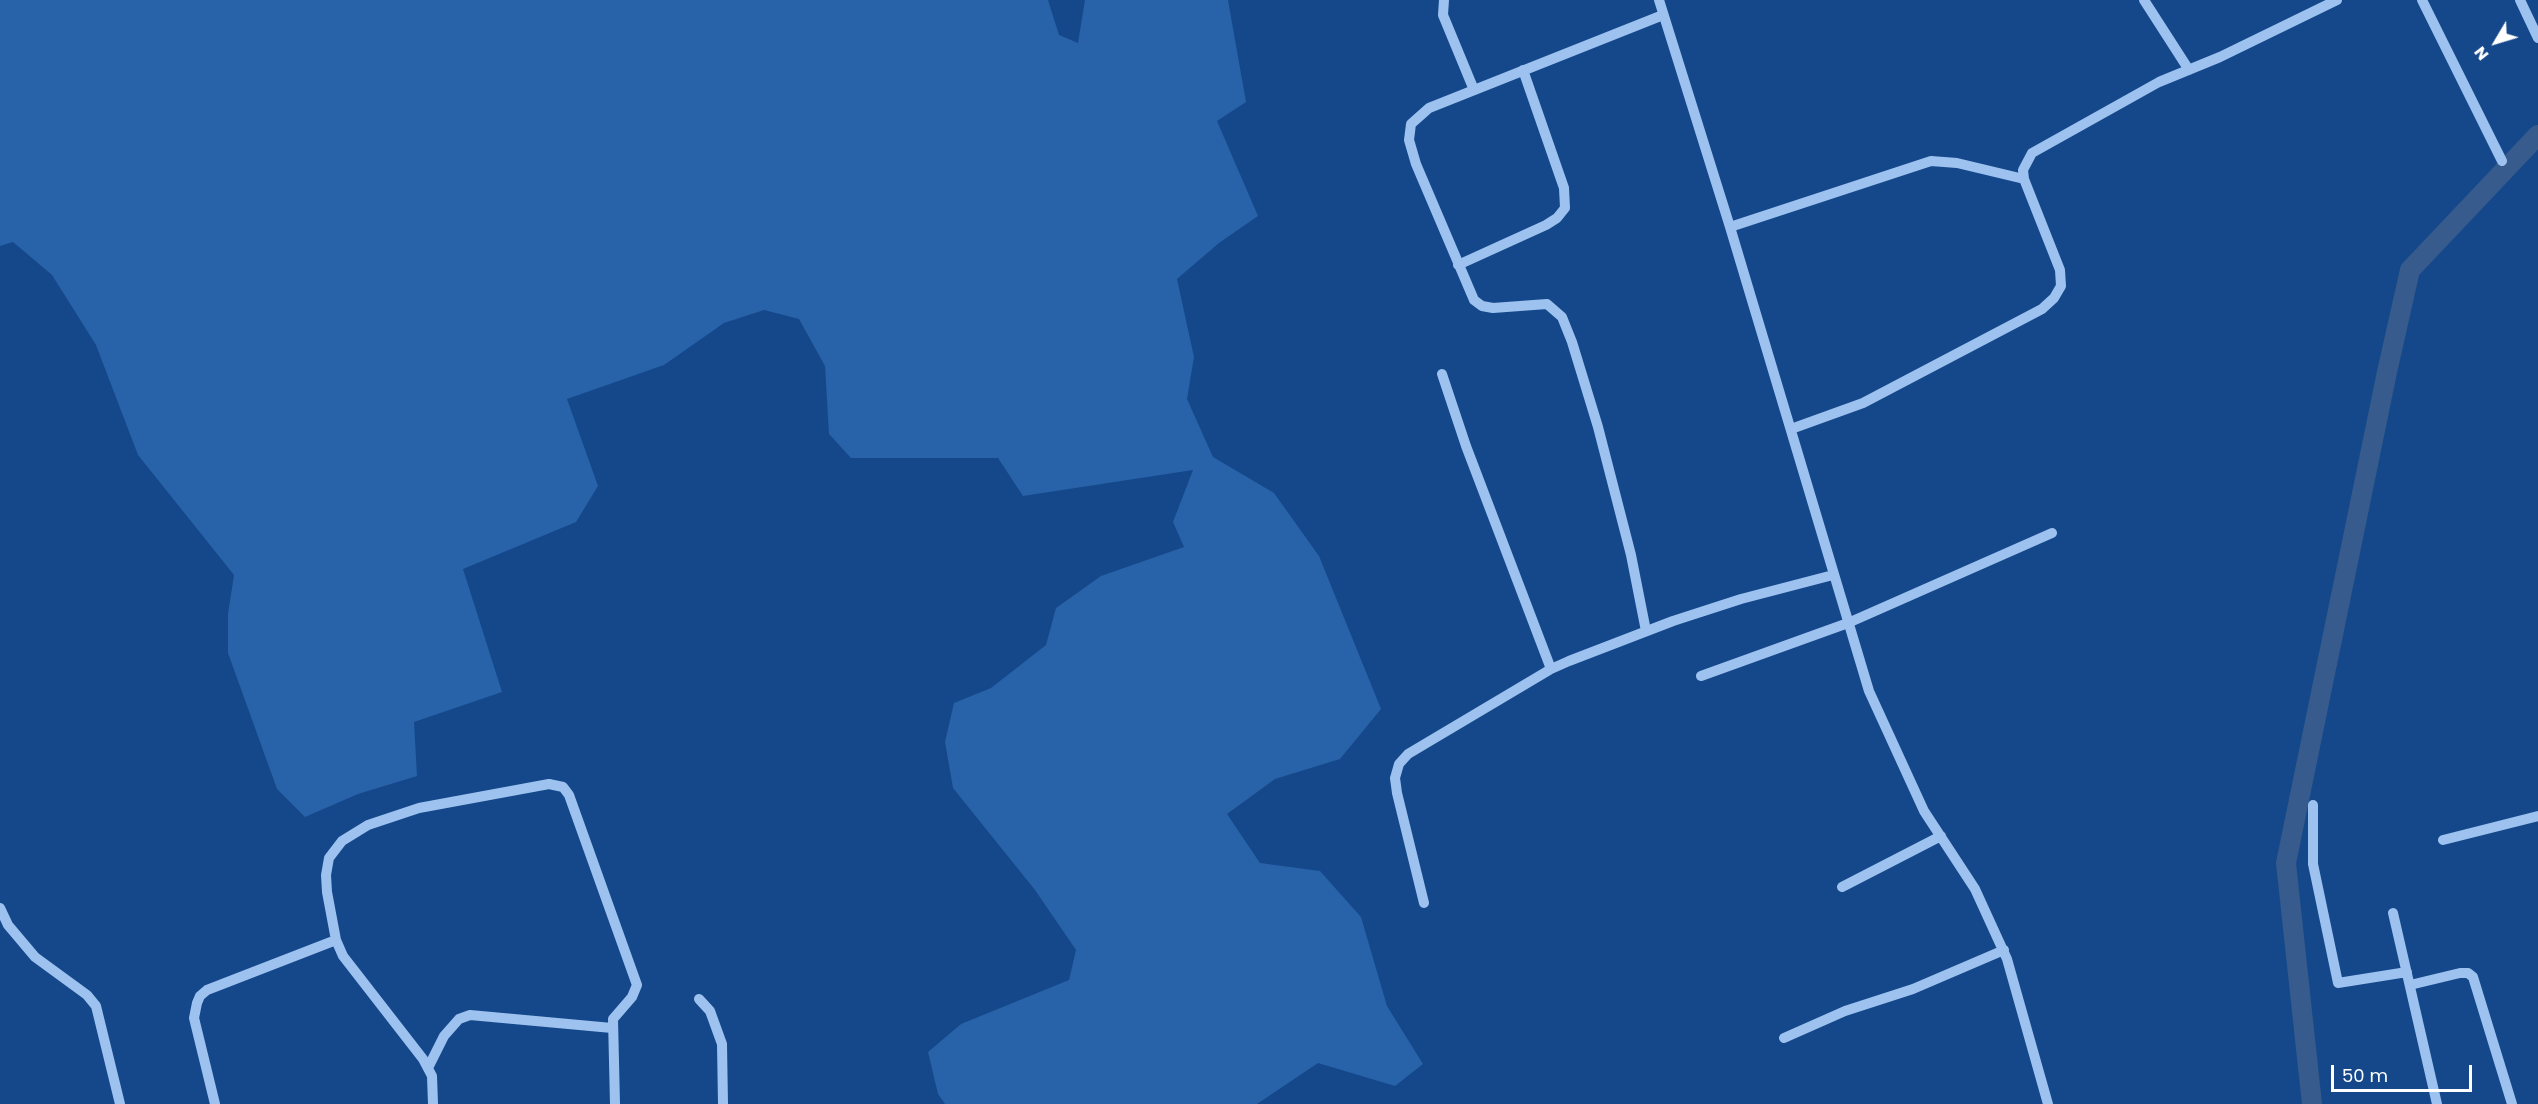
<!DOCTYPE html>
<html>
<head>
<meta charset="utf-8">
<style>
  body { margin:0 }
  #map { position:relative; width:2538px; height:1104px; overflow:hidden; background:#15488a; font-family:Poppins,sans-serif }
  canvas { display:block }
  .north { position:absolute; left:2466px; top:12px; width:60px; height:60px; -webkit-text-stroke:4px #15488a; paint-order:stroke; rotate:232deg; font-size:16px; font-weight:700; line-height:24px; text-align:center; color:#fff }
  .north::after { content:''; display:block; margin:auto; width:21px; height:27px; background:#fff; clip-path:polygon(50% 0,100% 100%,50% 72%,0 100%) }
  .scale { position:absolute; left:2331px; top:1065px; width:141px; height:27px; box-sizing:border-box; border:3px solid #fff; border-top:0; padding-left:8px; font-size:18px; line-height:21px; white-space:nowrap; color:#fff; -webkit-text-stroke:4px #15488a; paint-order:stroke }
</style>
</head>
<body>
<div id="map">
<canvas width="2538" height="1104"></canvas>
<div class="north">N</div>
<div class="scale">50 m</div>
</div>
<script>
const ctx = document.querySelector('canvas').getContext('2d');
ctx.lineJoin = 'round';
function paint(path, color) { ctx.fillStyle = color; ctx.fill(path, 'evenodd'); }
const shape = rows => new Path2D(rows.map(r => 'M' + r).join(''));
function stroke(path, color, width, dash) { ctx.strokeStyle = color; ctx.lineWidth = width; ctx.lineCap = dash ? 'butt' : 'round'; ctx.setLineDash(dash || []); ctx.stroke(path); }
const green = shape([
  [0,0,1048,0,1059,35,1078,43,1085,0,1228,0,1246,102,1217,121,1258,216,1219,243,1177,279,1194,357,1187,399,1213,457,1274,493,1319,556,1381,709,1340,759,1275,779,1227,814,1260,863,1320,871,1361,917,1387,1006,1423,1064,1395,1086,1318,1063,1257,1104,945,1104,938,1094,928,1052,961,1024,1069,980,1076,950,1035,890,953,788,945,742,954,703,991,688,1046,645,1056,608,1101,576,1184,547,1173,522,1193,470,1023,496,998,458,851,458,829,434,825,366,799,319,764,310,724,323,664,365,567,399,598,486,576,522,463,569,502,692,414,722,417,776,358,794,305,817,277,789,228,653,228,614,234,575,138,455,96,345,52,275,13,242,0,246]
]);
const canal = shape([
  [2312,1104,2286,863,2387,372,2410,270,2538,135]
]);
const minor = shape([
  [1444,0,1443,15,1474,90],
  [1659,0,1730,227,1869,691,1924,811,1975,889,2007,959,2048,1104],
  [2144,0,2189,70],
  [2422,0,2502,161],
  [2520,0,2538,38],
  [1730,227,1931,161,1957,163,2024,179],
  [1458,265,1546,225,1557,218,1565,208,1564,188,1523,70],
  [1442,374,1466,446,1551,669],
  [1791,429,1863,403,2042,309,2054,298,2061,286,2060,270,2024,179,2023,170,2032,153,2159,82,2220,57,2337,0],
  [1646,631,1631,555,1598,427,1572,342,1562,317,1547,304,1493,308,1482,306,1474,300,1416,164,1409,140,1411,124,1429,108,1663,15],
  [1701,676,1848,623,2052,533],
  [2313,805,2313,864,2338,983,2407,972],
  [2443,840,2538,816],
  [1842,887,1941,836],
  [1424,903,1397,793,1395,778,1399,764,1408,754,1551,669,1569,661,1673,621,1741,599,1833,575],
  [0,908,8,925,35,957,87,995,96,1006,120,1104],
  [2393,913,2437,1104],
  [2410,985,2460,973,2468,973,2473,977,2512,1104],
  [699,999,710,1011,722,1044,723,1104],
  [1784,1038,1845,1011,1913,989,2004,950],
  [428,1068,444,1036,459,1019,470,1015,612,1028],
  [215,1104,194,1018,197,1003,200,996,207,990,336,940],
  [433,1104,432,1076,423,1059,343,956,336,940,327,892,326,875,329,858,342,841,368,825,419,808,549,784,563,787,569,795,637,985,632,997,613,1019,615,1104]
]);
paint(green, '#2862a8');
stroke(canal, '#365b8c', 20);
stroke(minor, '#9dc2ef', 10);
</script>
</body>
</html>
